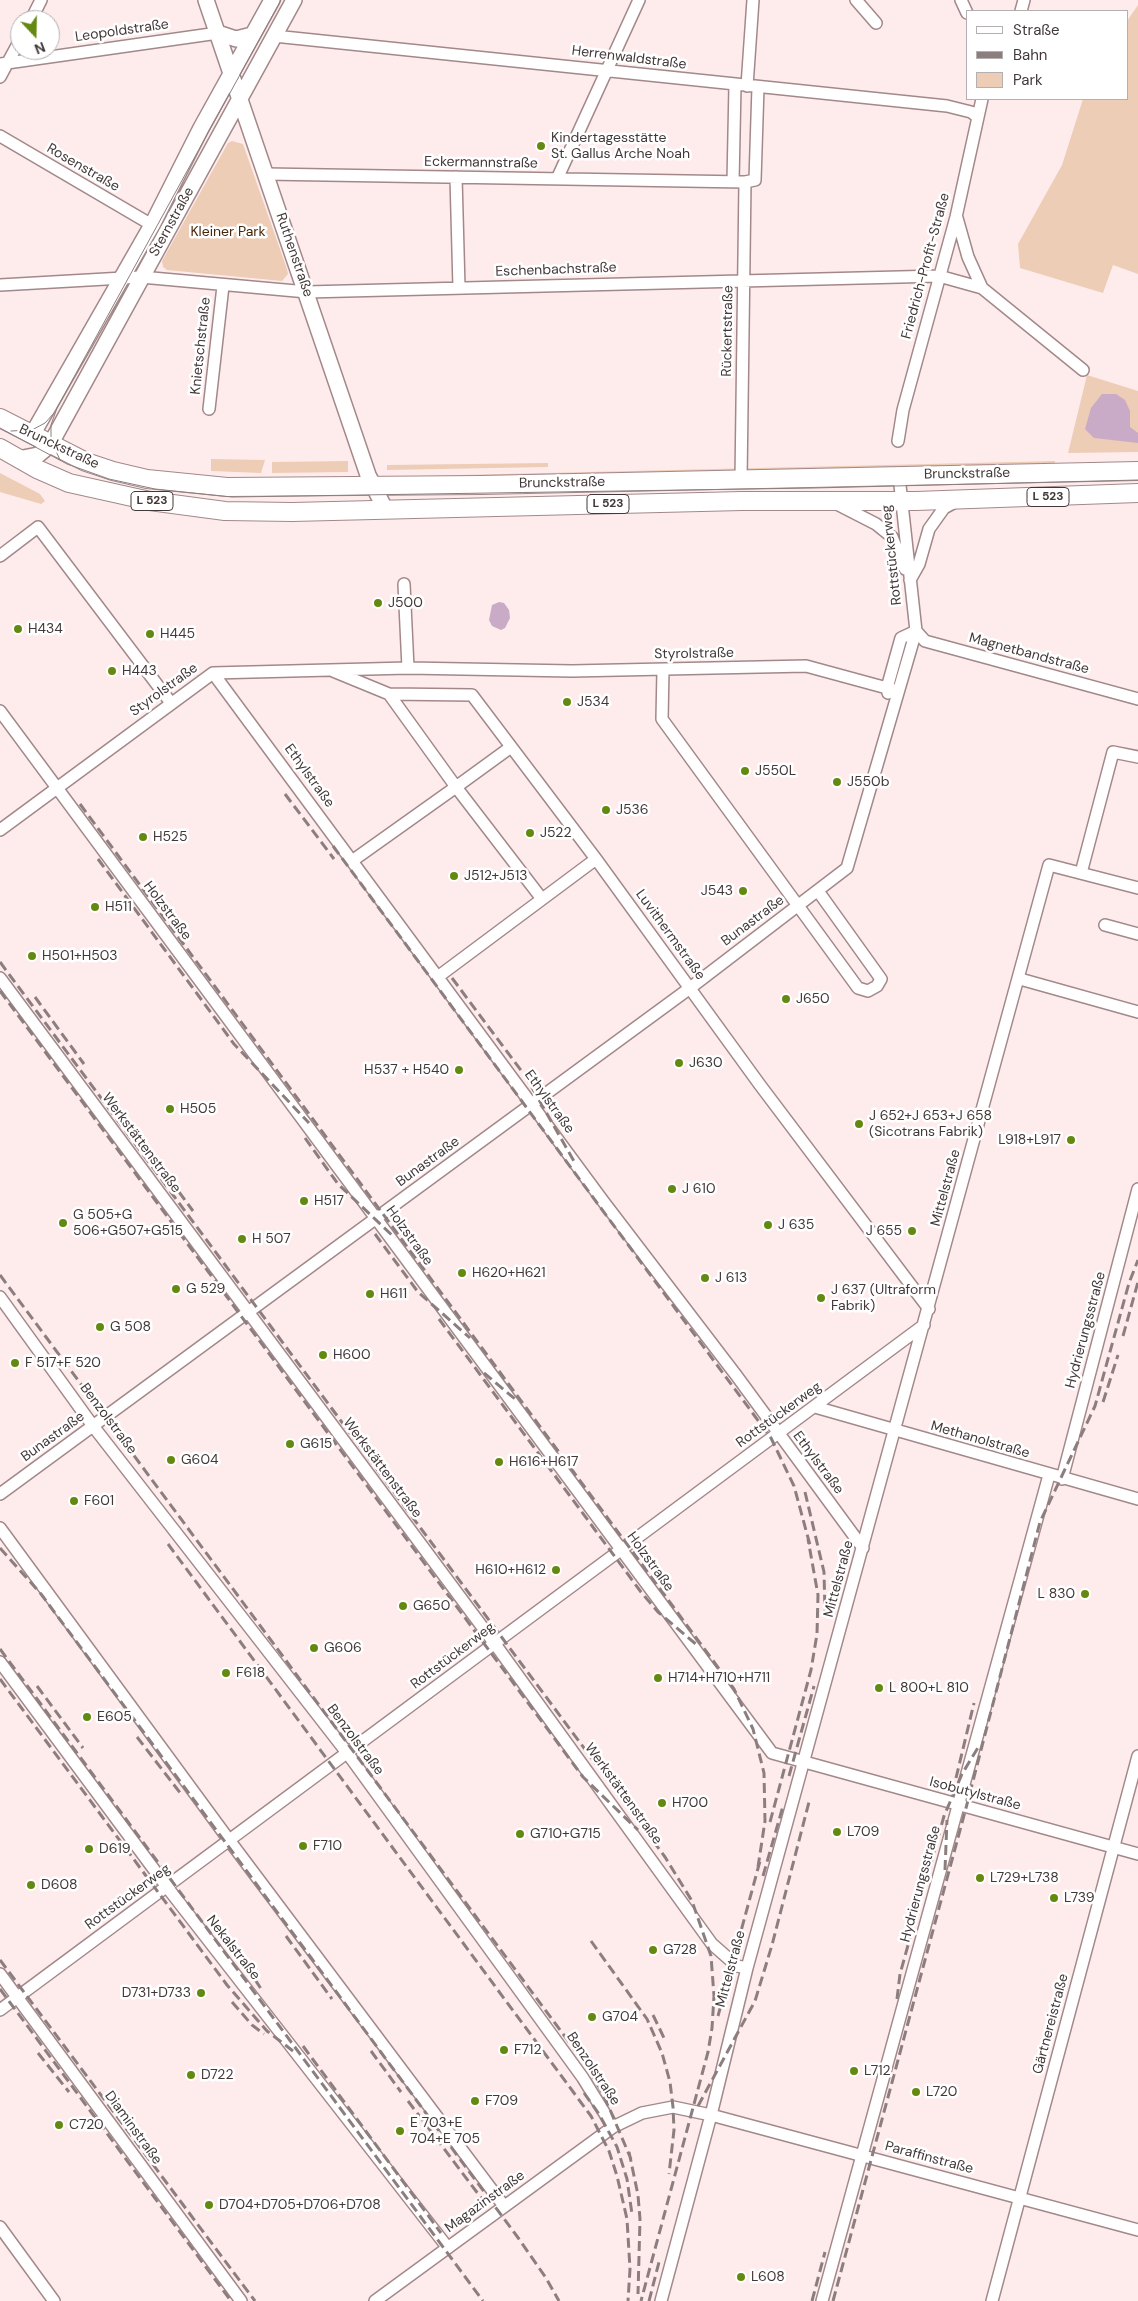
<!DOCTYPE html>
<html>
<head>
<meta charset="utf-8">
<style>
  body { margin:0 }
  #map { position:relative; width:1138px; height:2301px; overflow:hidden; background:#feeced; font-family:"DM Sans",sans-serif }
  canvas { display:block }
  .legend { position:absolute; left:966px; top:10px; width:162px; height:90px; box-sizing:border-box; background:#fff; border:1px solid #b4afb0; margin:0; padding:6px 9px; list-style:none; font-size:15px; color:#433839 }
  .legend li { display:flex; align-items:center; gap:10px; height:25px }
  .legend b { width:25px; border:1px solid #b4afb0 }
  .north { position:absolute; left:10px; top:10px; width:50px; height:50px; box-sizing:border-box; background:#fff; border:1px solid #b4afb0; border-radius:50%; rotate:159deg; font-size:14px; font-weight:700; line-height:20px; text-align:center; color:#433839 }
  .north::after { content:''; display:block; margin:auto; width:18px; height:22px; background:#648911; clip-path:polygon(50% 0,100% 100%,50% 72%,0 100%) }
</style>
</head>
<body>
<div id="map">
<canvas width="1138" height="2301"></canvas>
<ul class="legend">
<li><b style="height:6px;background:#fff"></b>Straße</li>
<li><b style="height:6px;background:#8c7e7f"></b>Bahn</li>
<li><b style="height:14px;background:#edcdb6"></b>Park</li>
</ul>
<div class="north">N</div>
</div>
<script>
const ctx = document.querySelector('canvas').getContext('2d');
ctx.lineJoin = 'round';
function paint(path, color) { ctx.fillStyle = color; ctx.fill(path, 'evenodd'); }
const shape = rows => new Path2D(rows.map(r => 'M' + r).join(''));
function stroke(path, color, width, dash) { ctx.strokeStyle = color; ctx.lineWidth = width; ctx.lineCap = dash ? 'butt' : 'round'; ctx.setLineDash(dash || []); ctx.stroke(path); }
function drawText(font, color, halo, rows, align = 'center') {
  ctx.font = font + ' "DM Sans",sans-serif'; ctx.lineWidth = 5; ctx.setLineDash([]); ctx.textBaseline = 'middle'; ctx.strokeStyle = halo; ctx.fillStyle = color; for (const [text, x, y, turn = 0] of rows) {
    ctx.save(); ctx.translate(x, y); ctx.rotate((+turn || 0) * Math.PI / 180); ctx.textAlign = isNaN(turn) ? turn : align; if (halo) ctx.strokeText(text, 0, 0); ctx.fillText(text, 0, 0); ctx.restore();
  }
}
const green = shape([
  [1138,5,1138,274,1113,265,1103,293,1020,268,1018,244,1062,165,1083,99,1127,99,1127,21],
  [232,141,243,144,287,269,288,274,282,281,167,270,163,267,162,261,228,143],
  [1087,375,1138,391,1138,452,1068,453],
  [211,459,265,460,261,473,211,471],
  [348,461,348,472,272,473,272,462],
  [1055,461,1054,468,379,481,375,477],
  [548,463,548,467,387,470,387,465],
  [0,473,40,494,45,501,41,504,0,492]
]);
const water = shape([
  [1102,394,1116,394,1125,400,1130,411,1130,427,1138,433,1138,443,1094,438,1085,429,1091,408],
  [499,602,504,603,509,610,510,618,505,628,501,630,492,626,489,620,492,605]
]);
const street = shape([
  [856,0,876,23],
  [961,0,967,13],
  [1021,11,1024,0],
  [31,20,41,0],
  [274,36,947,106,971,112,978,117],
  [0,64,218,33],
  [0,77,20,40],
  [747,86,753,0],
  [0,136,152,225],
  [266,174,745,182,755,180,758,87],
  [456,177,459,288],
  [557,179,639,0],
  [733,182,735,85],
  [957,218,968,257,982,288],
  [0,285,141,277,307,292,939,276,982,288,1083,370],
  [209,409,223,286],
  [898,441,903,410,956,217,982,99],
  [741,480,745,182],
  [837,504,876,524,892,537,905,569],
  [0,556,38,527,171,703],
  [910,580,919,564,929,529,944,508,955,502],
  [404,584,408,668,572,671,806,666,898,691],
  [916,631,925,641,1138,699],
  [663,670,662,719,858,988,868,991,877,986,881,979,818,891],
  [333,671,389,694,472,695,596,859,760,1085,929,1309],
  [213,673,603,1201,736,1375,863,1548],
  [888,693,887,688,901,638,916,631],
  [0,711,772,1753,1138,1854],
  [511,747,456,787,542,899],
  [0,830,213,673,408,668],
  [352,861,456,787,389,694],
  [1081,873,1113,752,1138,757],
  [1105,925,1138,934],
  [439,976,596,859],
  [0,978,495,1644,712,1944,737,1966,747,1968],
  [1020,979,1138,1012],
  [0,1297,93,1426,348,1754,583,2078,613,2127],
  [815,1407,1138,1499],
  [1062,1479,1138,1189],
  [0,1494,690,988,847,868,916,631,899,476],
  [0,1528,229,1840,504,2206],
  [0,1662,167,1887,448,2248],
  [0,1974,241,2301],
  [0,2010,924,1325],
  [0,2227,54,2301],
  [375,2301,613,2127,642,2113,673,2107,711,2115,1138,2230],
  [661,2301,711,2115,747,1968,1049,865,1138,888],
  [822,2301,1049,1475],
  [992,2301,1138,1756]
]);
const secondary = shape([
  [206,0,368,475,385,509],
  [218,33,236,39,252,35],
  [32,435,152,225,201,128,272,0],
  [18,459,38,455,50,445,294,0]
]);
const primary = shape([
  [0,418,86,462,113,471,147,479,227,487,481,485,1138,471],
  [0,448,37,469,69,483,150,501,225,511,292,512,742,501,916,501,1138,493]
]);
const tram = shape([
  [0,428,67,464,109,479,155,489,232,497,813,488,1138,480],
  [11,431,32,430,45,423,54,413],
  [60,460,51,440,51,425,57,408,281,0]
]);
const rail = shape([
  [285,794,334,859],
  [80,804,734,1689,753,1729,764,1773,765,1821,758,1867],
  [333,846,771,1438,794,1486,810,1545],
  [98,859,234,1044,309,1123],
  [0,962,665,1857,692,1901,711,1956,714,1996,712,2028,708,2052,641,2301],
  [452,978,526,1077,575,1163],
  [0,991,583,1777,638,1830],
  [35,997,84,1064],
  [108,1095,193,1211],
  [305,1138,338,1184,395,1238],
  [375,1234,418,1292,470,1338],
  [0,1275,589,2069,605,2098,631,2159],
  [439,1319,641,1592,658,1612,697,1645],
  [1123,1336,1138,1282],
  [484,1373,515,1399],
  [1103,1402,1118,1355],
  [805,1492,824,1572,825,1613],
  [168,1544,591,2116,609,2151,617,2176,627,2219,630,2269,628,2301],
  [0,1548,41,1594,312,1959,519,2239,546,2278,559,2301],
  [0,1649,483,2301],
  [0,1679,227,1985,267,2031,293,2051],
  [37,1686,83,1748],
  [137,1737,181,1794],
  [789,1776,814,1686],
  [956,1778,974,1703],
  [770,1822,811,1670,817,1634,818,1595,808,1539],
  [945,1870,947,1820],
  [763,1876,783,1806],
  [286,1936,332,1999],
  [591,1941,647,2019,662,2053,670,2082,673,2107,674,2130,669,2174],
  [0,1960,255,2301],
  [247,1967,263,1992],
  [0,1989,231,2301],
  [897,1999,900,1974,944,1816,962,1774,979,1746],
  [232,2002,252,2025,264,2034],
  [653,2015,665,2040],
  [718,2016,760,1861],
  [303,2046,441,2233],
  [371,2051,401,2092],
  [38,2053,69,2092],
  [590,2057,600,2075],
  [584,2093,599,2114,617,2147,627,2179,632,2214],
  [408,2101,482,2199],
  [698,2106,755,2001,772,1945,809,1802],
  [629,2152,638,2195,640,2219,638,2294],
  [649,2301,659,2262],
  [812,2301,825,2252],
  [833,2301,966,1808,1040,1522,1095,1406,1129,1283,1138,1260]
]);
const markers = [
  [541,146,5,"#648911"],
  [378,603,5,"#648911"],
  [18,629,5,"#648911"],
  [150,634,5,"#648911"],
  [112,671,5,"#648911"],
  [567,702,5,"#648911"],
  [745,771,5,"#648911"],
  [837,782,5,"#648911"],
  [606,810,5,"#648911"],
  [530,833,5,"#648911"],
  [143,837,5,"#648911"],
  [454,876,5,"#648911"],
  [743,891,5,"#648911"],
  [95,907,5,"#648911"],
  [32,956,5,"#648911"],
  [786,999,5,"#648911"],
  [679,1063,5,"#648911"],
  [459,1070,5,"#648911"],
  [170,1109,5,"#648911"],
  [859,1124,5,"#648911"],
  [1071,1140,5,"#648911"],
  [672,1189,5,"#648911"],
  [304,1201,5,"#648911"],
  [63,1223,5,"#648911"],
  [768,1225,5,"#648911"],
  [912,1231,5,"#648911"],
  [242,1239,5,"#648911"],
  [462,1273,5,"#648911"],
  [705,1278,5,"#648911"],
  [176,1289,5,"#648911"],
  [370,1294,5,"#648911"],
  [821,1298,5,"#648911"],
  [100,1327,5,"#648911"],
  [323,1355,5,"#648911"],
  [15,1363,5,"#648911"],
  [290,1444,5,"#648911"],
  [171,1460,5,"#648911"],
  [499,1462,5,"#648911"],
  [74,1501,5,"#648911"],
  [556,1570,5,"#648911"],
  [1085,1594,5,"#648911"],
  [403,1606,5,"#648911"],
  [314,1648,5,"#648911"],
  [226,1673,5,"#648911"],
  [658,1678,5,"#648911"],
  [879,1688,5,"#648911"],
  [87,1717,5,"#648911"],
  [662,1803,5,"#648911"],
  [837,1832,5,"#648911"],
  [520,1834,5,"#648911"],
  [303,1846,5,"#648911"],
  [89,1849,5,"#648911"],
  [980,1878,5,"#648911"],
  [31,1885,5,"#648911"],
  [1054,1898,5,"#648911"],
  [653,1950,5,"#648911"],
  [201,1993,5,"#648911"],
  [592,2017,5,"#648911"],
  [504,2050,5,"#648911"],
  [854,2071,5,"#648911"],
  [191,2075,5,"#648911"],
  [916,2092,5,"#648911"],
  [475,2101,5,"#648911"],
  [59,2125,5,"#648911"],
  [400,2131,5,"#648911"],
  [209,2205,5,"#648911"],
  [741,2277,5,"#648911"]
];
const shields = [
  [1048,497,42],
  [152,501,42],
  [608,504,42]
];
const shieldNames = [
  ["L 523",1048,497],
  ["L 523",152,501],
  ["L 523",608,504]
];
const streetNames = [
  ["Leopoldstraße",122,31,-8],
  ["Herrenwaldstraße",629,58,7],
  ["Eckermannstraße",481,163,1],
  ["Rosenstraße",83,168,30],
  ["Sternstraße",172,222,-61],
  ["Ruthenstraße",294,255,71],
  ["Friedrich-Profit-Straße",926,266,-75],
  ["Eschenbachstraße",556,270,-2],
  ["Rückertstraße",728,331,-89],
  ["Knietschstraße",201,346,-84],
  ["Brunckstraße",59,447,25],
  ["Brunckstraße",967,474,-1],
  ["Brunckstraße",562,483,-1],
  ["Rottstückerweg",892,555,-96],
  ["Styrolstraße",694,654,-1],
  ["Magnetbandstraße",1029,654,15],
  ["Styrolstraße",164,690,-36],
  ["Ethylstraße",309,776,54],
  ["Holzstraße",167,911,53],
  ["Bunastraße",753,921,-37],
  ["Luvithermstraße",670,935,54],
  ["Ethylstraße",549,1102,54],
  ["Werkstättenstraße",141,1143,53],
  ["Bunastraße",428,1162,-36],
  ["Mittelstraße",946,1188,-75],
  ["Holzstraße",409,1236,54],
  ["Hydrierungsstraße",1086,1330,-75],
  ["Rottstückerweg",779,1415,-36],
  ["Benzolstraße",108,1419,53],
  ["Bunastraße",53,1437,-36],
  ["Methanolstraße",980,1440,16],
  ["Ethylstraße",818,1463,53],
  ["Werkstättenstraße",382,1468,53],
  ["Holzstraße",650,1562,54],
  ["Mittelstraße",839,1579,-75],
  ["Rottstückerweg",453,1656,-37],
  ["Benzolstraße",355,1740,53],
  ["Werkstättenstraße",623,1794,54],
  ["Isobutylstraße",975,1794,15],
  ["Hydrierungsstraße",921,1884,-75],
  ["Rottstückerweg",128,1897,-36],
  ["Nekalstraße",233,1948,52],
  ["Mittelstraße",731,1969,-75],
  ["Gärtnereistraße",1051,2024,-75],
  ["Benzolstraße",593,2069,56],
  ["Diaminstraße",133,2128,54],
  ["Paraffinstraße",929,2158,15],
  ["Magazinstraße",485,2202,-36]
];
const poiNames = [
  ["Kindertagesstätte",551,138],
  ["St. Gallus Arche Noah",551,154],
  ["J500",388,603],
  ["H434",28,629],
  ["H445",160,634],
  ["H443",122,671],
  ["J534",577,702],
  ["J550L",755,771],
  ["J550b",847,782],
  ["J536",616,810],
  ["J522",540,833],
  ["H525",153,837],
  ["J512+J513",464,876],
  ["J543",733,891,"right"],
  ["H511",105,907],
  ["H501+H503",42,956],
  ["J650",796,999],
  ["J630",689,1063],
  ["H537 + H540",449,1070,"right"],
  ["H505",180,1109],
  ["J 652+J 653+J 658",869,1116],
  ["(Sicotrans Fabrik)",869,1132],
  ["L918+L917",1061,1140,"right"],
  ["J 610",682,1189],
  ["H517",314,1201],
  ["G 505+G",73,1215],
  ["506+G507+G515",73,1231],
  ["J 635",778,1225],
  ["J 655",902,1231,"right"],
  ["H 507",252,1239],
  ["H620+H621",472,1273],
  ["J 613",715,1278],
  ["G 529",186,1289],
  ["J 637 (Ultraform",831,1290],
  ["Fabrik)",831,1306],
  ["H611",380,1294],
  ["G 508",110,1327],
  ["H600",333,1355],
  ["F 517+F 520",25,1363],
  ["G615",300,1444],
  ["G604",181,1460],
  ["H616+H617",509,1462],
  ["F601",84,1501],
  ["H610+H612",546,1570,"right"],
  ["L 830",1075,1594,"right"],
  ["G650",413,1606],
  ["G606",324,1648],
  ["F618",236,1673],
  ["H714+H710+H711",668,1678],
  ["L 800+L 810",889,1688],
  ["E605",97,1717],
  ["H700",672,1803],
  ["L709",847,1832],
  ["G710+G715",530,1834],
  ["F710",313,1846],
  ["D619",99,1849],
  ["L729+L738",990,1878],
  ["D608",41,1885],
  ["L739",1064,1898],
  ["G728",663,1950],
  ["D731+D733",191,1993,"right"],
  ["G704",602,2017],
  ["F712",514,2050],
  ["L712",864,2071],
  ["D722",201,2075],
  ["L720",926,2092],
  ["F709",485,2101],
  ["E 703+E",410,2123],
  ["704+E 705",410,2139],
  ["C720",69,2125],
  ["D704+D705+D706+D708",219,2205],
  ["L608",751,2277]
];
const parkNames = [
  ["Kleiner Park",228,232]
];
paint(green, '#edcdb6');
paint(water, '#c9abc8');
stroke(street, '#a3888a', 14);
stroke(secondary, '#a3888a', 18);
stroke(primary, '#a3888a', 20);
stroke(street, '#fff', 11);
stroke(secondary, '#fff', 15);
stroke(primary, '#fff', 18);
stroke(tram, '#8c7e7f', 1);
stroke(rail, '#8c7e7f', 3, [10, 5]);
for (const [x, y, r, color] of markers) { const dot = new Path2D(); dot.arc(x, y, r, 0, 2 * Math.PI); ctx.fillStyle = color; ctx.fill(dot); stroke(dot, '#fff', 2); }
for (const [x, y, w] of shields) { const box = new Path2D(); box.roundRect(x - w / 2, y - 9.5, w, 19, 4); ctx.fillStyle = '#fff'; ctx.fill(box); stroke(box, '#433839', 1); }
drawText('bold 12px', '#433839', null, shieldNames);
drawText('14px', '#433839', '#fff', streetNames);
drawText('14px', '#433839', '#fff', poiNames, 'left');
drawText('14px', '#472607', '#fff', parkNames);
</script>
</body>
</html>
